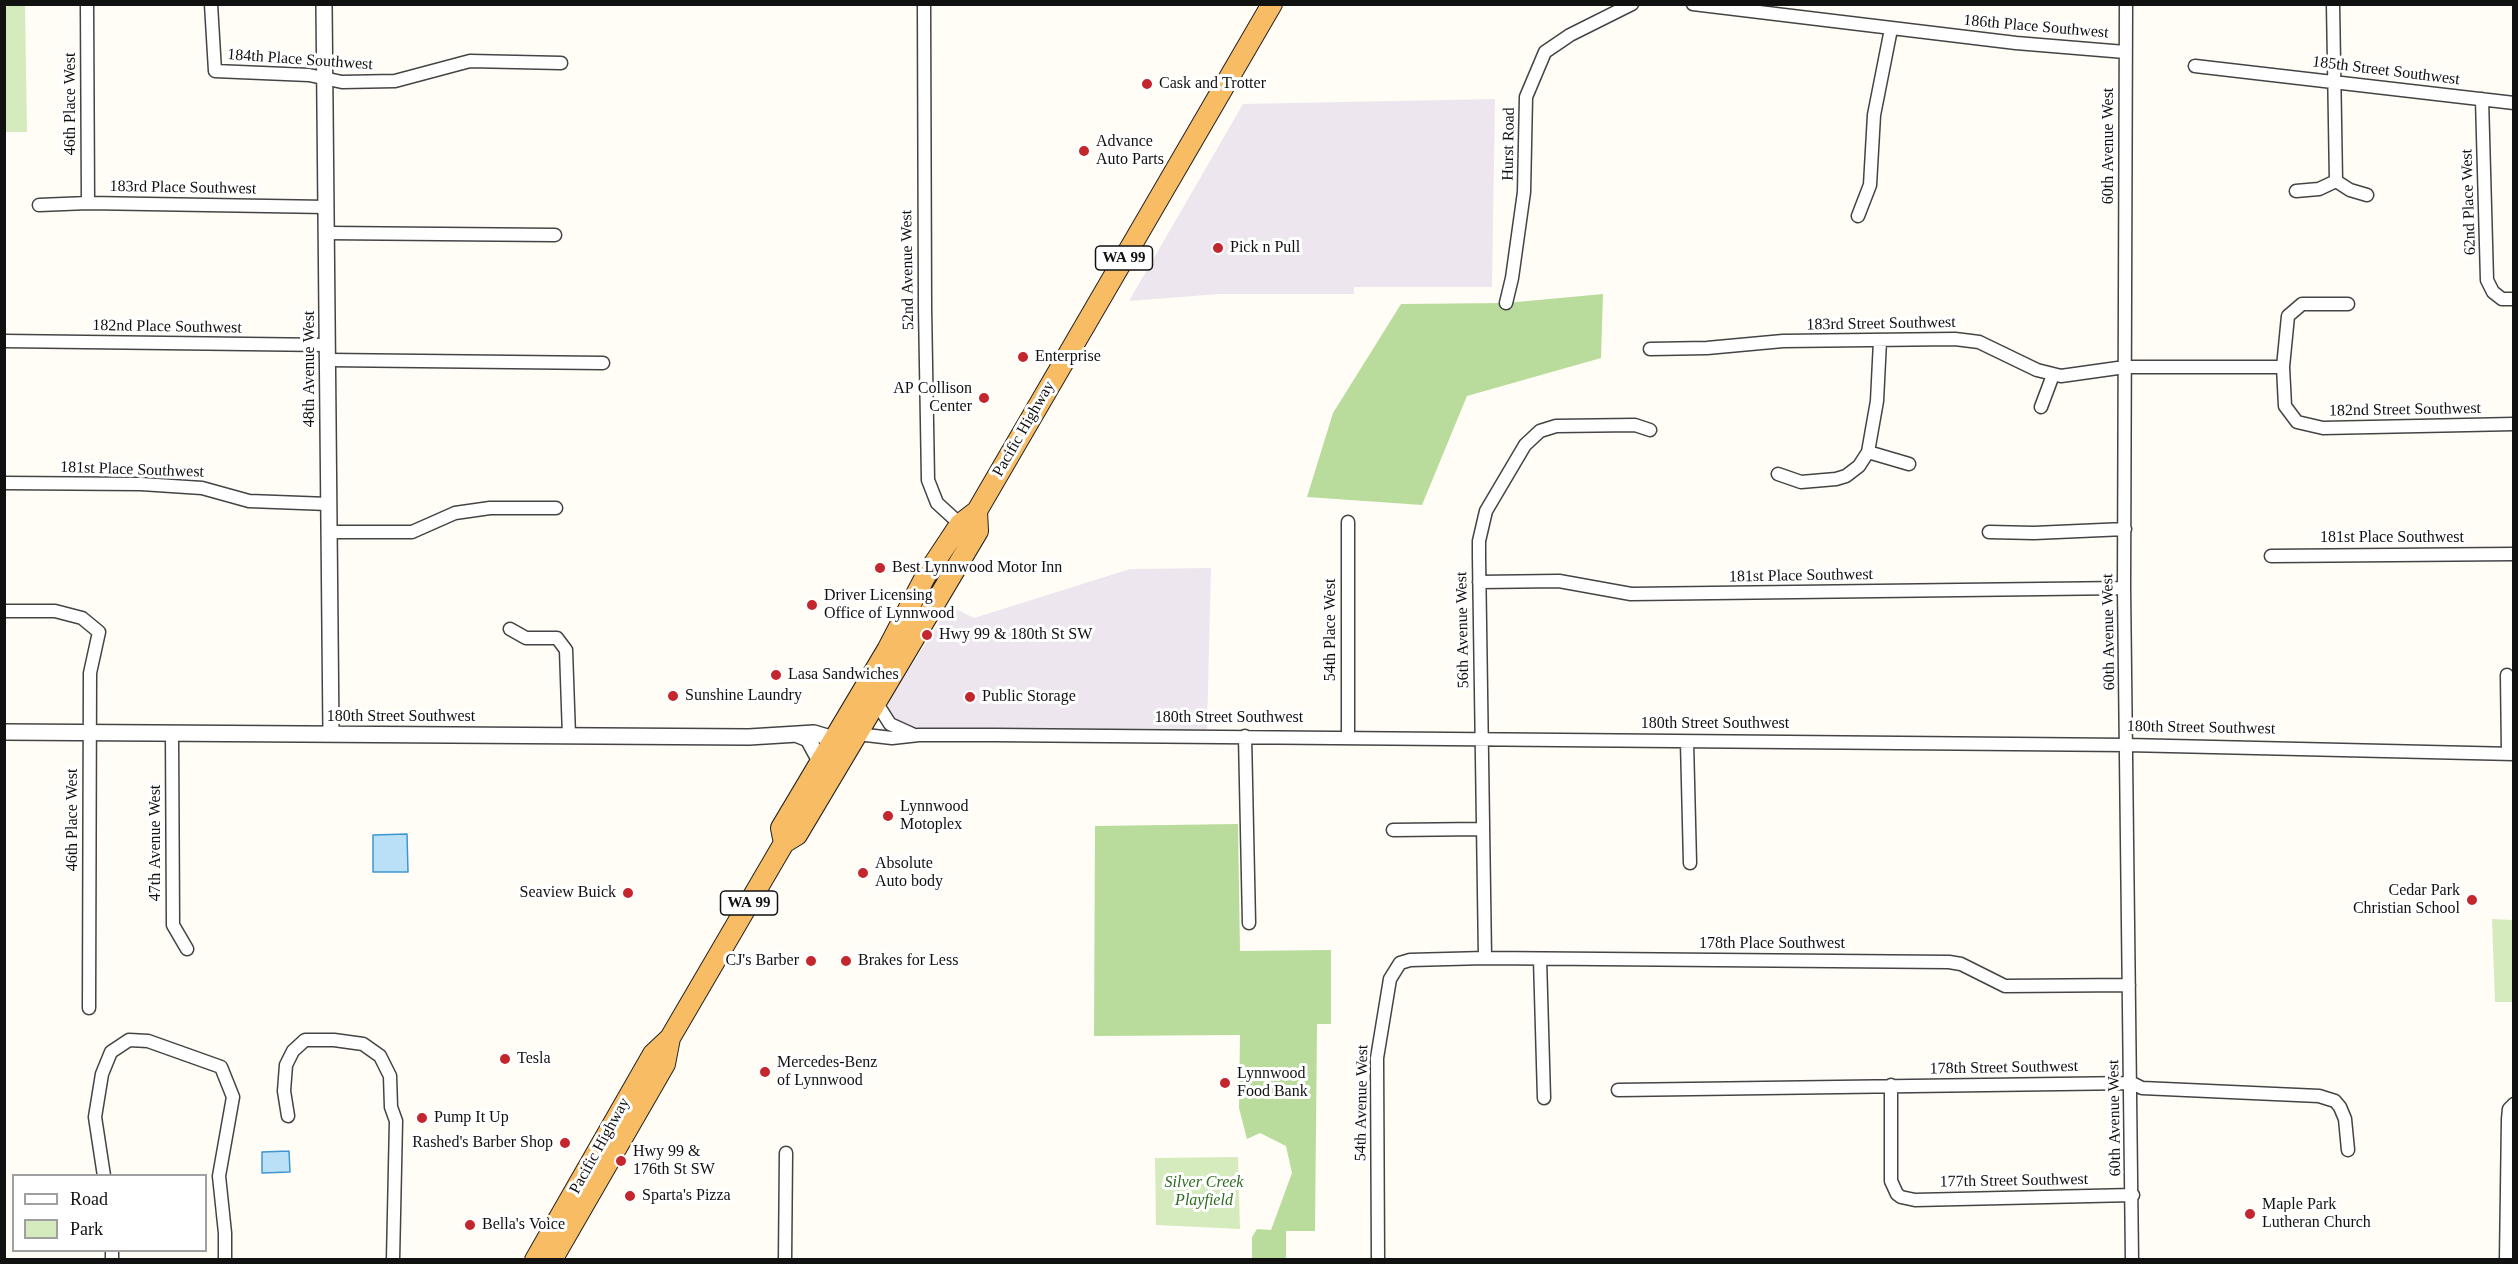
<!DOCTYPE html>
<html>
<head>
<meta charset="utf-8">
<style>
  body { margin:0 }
  #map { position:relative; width:2518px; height:1264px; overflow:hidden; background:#fffdf5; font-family:Georgia,serif }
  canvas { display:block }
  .frame { position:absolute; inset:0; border:6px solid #111; pointer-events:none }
  .legend { position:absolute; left:12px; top:1174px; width:195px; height:78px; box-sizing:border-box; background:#fff; border:2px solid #a0a0a0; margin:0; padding:8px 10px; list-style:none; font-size:18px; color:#111 }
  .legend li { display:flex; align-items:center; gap:12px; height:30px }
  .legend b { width:30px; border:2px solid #a0a0a0 }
</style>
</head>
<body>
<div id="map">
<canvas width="2518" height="1264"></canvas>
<div class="frame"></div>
<ul class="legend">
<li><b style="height:8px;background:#fff"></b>Road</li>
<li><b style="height:16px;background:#d5ebbd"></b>Park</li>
</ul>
</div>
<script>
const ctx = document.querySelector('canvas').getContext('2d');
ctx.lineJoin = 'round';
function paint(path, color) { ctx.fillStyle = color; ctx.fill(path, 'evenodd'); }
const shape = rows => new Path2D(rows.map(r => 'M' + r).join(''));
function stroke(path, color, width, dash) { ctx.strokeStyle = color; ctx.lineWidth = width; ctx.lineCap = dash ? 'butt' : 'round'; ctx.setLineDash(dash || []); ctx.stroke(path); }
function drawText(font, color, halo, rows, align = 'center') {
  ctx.font = font + ' Georgia,serif'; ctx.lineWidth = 6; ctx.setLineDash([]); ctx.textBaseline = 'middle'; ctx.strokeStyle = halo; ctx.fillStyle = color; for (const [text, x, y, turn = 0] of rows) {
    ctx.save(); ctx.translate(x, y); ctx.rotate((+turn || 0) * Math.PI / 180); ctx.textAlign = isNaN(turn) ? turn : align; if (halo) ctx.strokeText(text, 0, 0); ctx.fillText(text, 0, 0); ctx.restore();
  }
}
const industrial = shape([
  [1495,99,1492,287,1354,287,1354,294,1220,294,1129,301,1243,104],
  [1211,568,1207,729,920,729,904,726,893,719,889,712,888,701,950,606,974,618,1130,569]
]);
const green = shape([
  [5,4,25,5,27,132,5,132],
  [2492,919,2513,920,2513,1002,2495,1002],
  [1238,1157,1240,1229,1156,1225,1155,1158]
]);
const forest = shape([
  [1603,294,1601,358,1467,396,1422,505,1307,497,1333,413,1401,304,1506,303],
  [1238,824,1240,951,1331,950,1331,1024,1317,1024,1315,1231,1286,1231,1286,1259,1252,1259,1252,1237,1257,1229,1271,1230,1292,1173,1286,1146,1260,1133,1247,1139,1239,1108,1240,1035,1094,1036,1095,826]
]);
const water = shape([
  [407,834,408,872,373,872,373,835,407,834],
  [289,1151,290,1172,262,1173,262,1152,289,1151]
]);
const minor = shape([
  [87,4,88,203],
  [211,4,215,71,309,75,342,82,395,81,470,61,561,63],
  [924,4,925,307,928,480,937,503,960,524],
  [1693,4,2016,43,2125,52],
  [2126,4,2124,588,2132,1260],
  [2333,4,2336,181],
  [2195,66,2514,103],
  [2482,99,2487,280,2493,292,2502,299,2514,299],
  [2296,191,2319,189,2336,181,2350,190,2367,195],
  [39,205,88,203,327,207],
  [1858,216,1870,185,1874,115,1891,29],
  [327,233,555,235],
  [1506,303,1512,278,1524,192,1526,97,1545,52,1570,35,1632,4],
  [2348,304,2302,304,2288,316,2283,367,2285,406,2297,422,2323,428,2514,424],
  [4,341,328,345],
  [1650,349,1707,348,1783,341,1955,339,1979,342,2037,370,2061,376,2125,367,2283,367],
  [328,360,603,363],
  [2041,407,2053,375],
  [1868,452,1877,401,1880,341],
  [1778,474,1801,482,1836,479,1846,476,1859,466,1868,452,1909,464],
  [4,483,141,484,202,488,249,501,328,504],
  [1348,522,1348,737],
  [329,532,412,532,455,513,490,508,556,508],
  [1989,532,2034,533,2125,529],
  [2271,556,2514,554],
  [1479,582,1559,581,1631,594,2124,588],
  [4,611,55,611,82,618,99,632,90,673,89,1008],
  [510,629,526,638,557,638,566,650,569,736],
  [2507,675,2508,753],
  [876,702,890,724,912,734],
  [172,734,173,925,187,949],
  [857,734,892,738,919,735,994,735,2127,745,2514,754],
  [1245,736,1249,923],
  [1687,742,1690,863],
  [1393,830,1481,829],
  [1485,958,1479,557,1479,541,1486,511,1525,445,1540,431,1556,426,1635,425,1650,430],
  [1540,959,1544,1098],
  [1891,1085,1891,1181,1897,1194,1901,1197,1915,1200,2133,1195],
  [1618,1090,2132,1083,2142,1088,2319,1096,2335,1101,2340,1107,2345,1119,2348,1150],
  [288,1116,284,1091,286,1065,293,1051,305,1040,334,1040,363,1044,380,1056,390,1076,391,1107,396,1121,393,1260],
  [104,1176,95,1117,102,1074,111,1052,129,1040,148,1041,221,1067,233,1097,219,1176,225,1233,225,1260],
  [112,1250,112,1260],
  [785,1260,786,1153],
  [1378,1260,1377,1058,1390,979,1400,963,1410,960,1485,958,1949,962,1961,964,2005,986,2129,985],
  [2506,1260,2508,1119,2509,1109,2514,1104]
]);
const tertiary = shape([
  [324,4,331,734],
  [4,732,749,737,814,733,834,739],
  [798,735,808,739,820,761]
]);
const trunk = shape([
  [784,843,781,828,887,650,925,577,960,524,977,511,1272,4],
  [535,1260,653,1054,670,1038,784,843,797,835,978,531,977,511],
  [552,1260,665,1064,670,1038]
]);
const markers = [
  [1147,84,6,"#c4262e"],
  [1084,151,6,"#c4262e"],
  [1218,248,6,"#c4262e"],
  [1023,357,6,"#c4262e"],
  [984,398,6,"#c4262e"],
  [880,568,6,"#c4262e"],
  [812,605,6,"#c4262e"],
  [927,635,6,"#c4262e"],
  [776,675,6,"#c4262e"],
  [673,696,6,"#c4262e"],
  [970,697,6,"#c4262e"],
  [888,816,6,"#c4262e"],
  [863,873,6,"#c4262e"],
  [628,893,6,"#c4262e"],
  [2472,900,6,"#c4262e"],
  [811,961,6,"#c4262e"],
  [846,961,6,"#c4262e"],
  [505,1059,6,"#c4262e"],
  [765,1072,6,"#c4262e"],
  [1225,1083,6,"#c4262e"],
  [422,1118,6,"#c4262e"],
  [565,1143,6,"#c4262e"],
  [621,1161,6,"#c4262e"],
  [630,1196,6,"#c4262e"],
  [2250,1214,6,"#c4262e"],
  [470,1225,6,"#c4262e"]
];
const shields = [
  [1124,258,57],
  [749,903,57]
];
const shieldNames = [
  ["WA 99",1124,258],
  ["WA 99",749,903]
];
const streetNames = [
  ["186th Place Southwest",2036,27,5],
  ["184th Place Southwest",300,60,4],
  ["185th Street Southwest",2386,71,7],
  ["46th Place West",71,104,-90],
  ["Hurst Road",1509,144,-89],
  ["60th Avenue West",2109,146,-90],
  ["183rd Place Southwest",183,188,1],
  ["62nd Place West",2469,202,-92],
  ["52nd Avenue West",908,270,-91],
  ["183rd Street Southwest",1881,324,-1],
  ["182nd Place Southwest",167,327,1],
  ["48th Avenue West",310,369,-90],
  ["182nd Street Southwest",2405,410,-1],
  ["Pacific Highway",1024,429,-60],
  ["181st Place Southwest",132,470,2],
  ["181st Place Southwest",2392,538],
  ["181st Place Southwest",1801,576,-1],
  ["54th Place West",1331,630,-90],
  ["56th Avenue West",1463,630,-91],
  ["60th Avenue West",2109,632,-91],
  ["180th Street Southwest",401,717],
  ["180th Street Southwest",1229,718],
  ["180th Street Southwest",1715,724],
  ["180th Street Southwest",2201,728,1],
  ["46th Place West",73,820,-90],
  ["47th Avenue West",156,843,-90],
  ["178th Place Southwest",1772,944],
  ["178th Street Southwest",2004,1068,-1],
  ["54th Avenue West",1362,1103,-89],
  ["60th Avenue West",2115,1118,-91],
  ["Pacific Highway",600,1146,-61],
  ["177th Street Southwest",2014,1181,-1]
];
const poiNames = [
  ["Cask and Trotter",1159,84],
  ["Advance",1096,142],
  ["Auto Parts",1096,160],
  ["Pick n Pull",1230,248],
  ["Enterprise",1035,357],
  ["AP Collison",972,389,"right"],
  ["Center",972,407,"right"],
  ["Best Lynnwood Motor Inn",892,568],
  ["Driver Licensing",824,596],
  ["Office of Lynnwood",824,614],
  ["Hwy 99 & 180th St SW",939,635],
  ["Lasa Sandwiches",788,675],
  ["Sunshine Laundry",685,696],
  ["Public Storage",982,697],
  ["Lynnwood",900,807],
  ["Motoplex",900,825],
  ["Absolute",875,864],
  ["Auto body",875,882],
  ["Cedar Park",2460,891,"right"],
  ["Christian School",2460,909,"right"],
  ["Seaview Buick",616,893,"right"],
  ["CJ's Barber",799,961,"right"],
  ["Brakes for Less",858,961],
  ["Tesla",517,1059],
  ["Mercedes-Benz",777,1063],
  ["of Lynnwood",777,1081],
  ["Lynnwood",1237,1074],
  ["Food Bank",1237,1092],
  ["Pump It Up",434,1118],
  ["Rashed's Barber Shop",553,1143,"right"],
  ["Hwy 99 &",633,1152],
  ["176th St SW",633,1170],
  ["Sparta's Pizza",642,1196],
  ["Maple Park",2262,1205],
  ["Lutheran Church",2262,1223],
  ["Bella's Voice",482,1225]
];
const parkNames = [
  ["Silver Creek",1204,1183],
  ["Playfield",1204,1201]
];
paint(industrial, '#eee6ef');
paint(green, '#d5ebbd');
paint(forest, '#b9dc9c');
paint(water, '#b9e0f7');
stroke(water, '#3f96cf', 1.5);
stroke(minor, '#444', 15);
stroke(tertiary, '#444', 18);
stroke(trunk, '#222', 22);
stroke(minor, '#fff', 12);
stroke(tertiary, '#fff', 15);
stroke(trunk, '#f7bc64', 20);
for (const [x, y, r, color] of markers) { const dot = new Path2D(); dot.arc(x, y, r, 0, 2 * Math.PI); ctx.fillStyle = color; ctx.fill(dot); stroke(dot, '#fff', 2); }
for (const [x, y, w] of shields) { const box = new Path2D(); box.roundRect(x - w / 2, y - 12, w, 24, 4.5); ctx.fillStyle = '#fff'; ctx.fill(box); stroke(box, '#111', 1.5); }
drawText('bold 15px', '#111', null, shieldNames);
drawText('16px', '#111', '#fff', streetNames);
drawText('16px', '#111', '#fff', poiNames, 'left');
drawText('italic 16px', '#2f6b1f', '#fff', parkNames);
</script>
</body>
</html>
